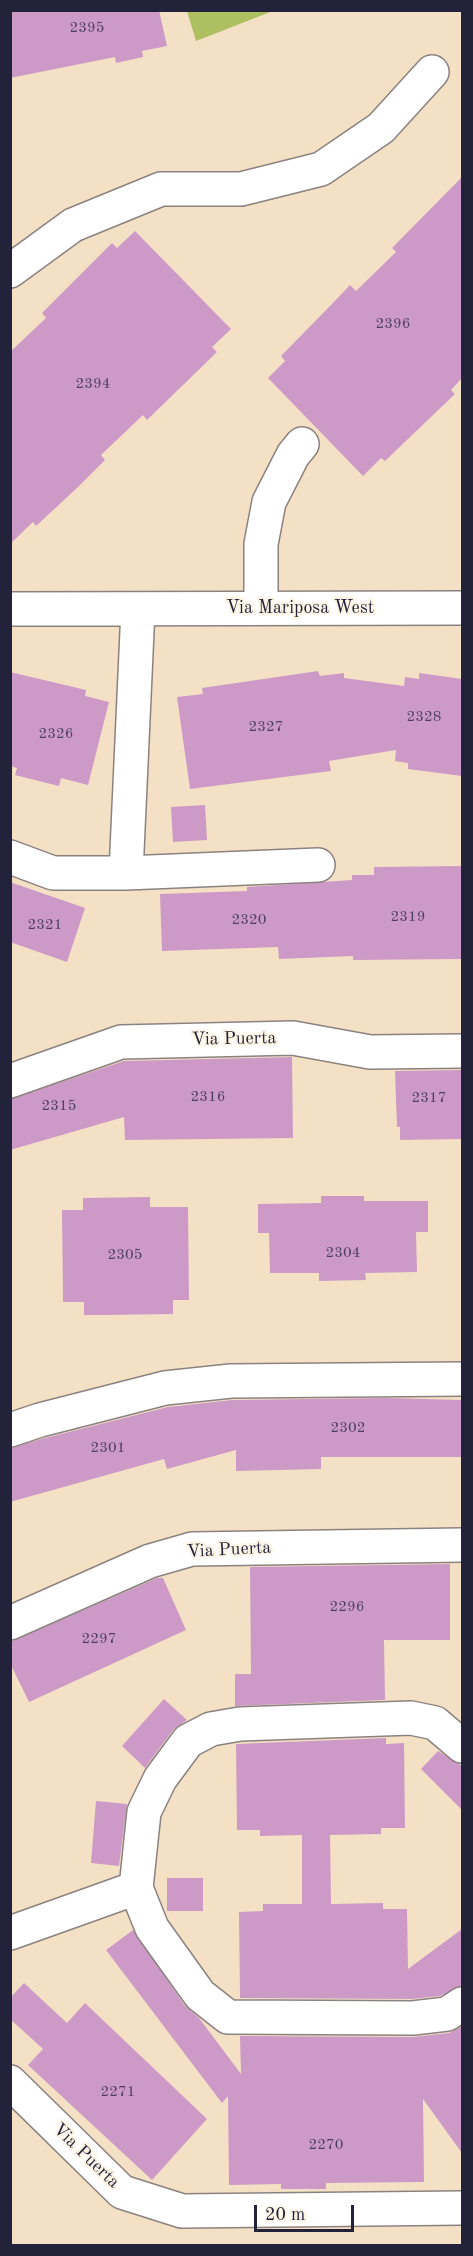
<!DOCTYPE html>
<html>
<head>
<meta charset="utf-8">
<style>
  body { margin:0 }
  #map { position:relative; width:473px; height:2256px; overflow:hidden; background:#f4e1c5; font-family:"Old Standard TT",serif }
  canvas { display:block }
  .frame { position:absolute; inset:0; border:12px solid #22223b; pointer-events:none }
  .scale { position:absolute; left:254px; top:2205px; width:100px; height:27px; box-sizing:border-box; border:3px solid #22223b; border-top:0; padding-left:8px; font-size:18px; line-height:21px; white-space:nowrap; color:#22223b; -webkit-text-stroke:4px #fcf5e5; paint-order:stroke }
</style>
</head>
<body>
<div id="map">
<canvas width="473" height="2256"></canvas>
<div class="frame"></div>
<div class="scale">20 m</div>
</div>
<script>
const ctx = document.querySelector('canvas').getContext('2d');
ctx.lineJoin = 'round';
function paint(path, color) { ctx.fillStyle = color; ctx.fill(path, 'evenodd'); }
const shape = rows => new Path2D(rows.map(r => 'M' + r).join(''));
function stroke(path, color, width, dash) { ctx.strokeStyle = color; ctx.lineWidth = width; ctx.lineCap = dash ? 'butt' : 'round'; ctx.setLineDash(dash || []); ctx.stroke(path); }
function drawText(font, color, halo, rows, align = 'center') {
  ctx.font = font + ' "Old Standard TT",serif'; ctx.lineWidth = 4.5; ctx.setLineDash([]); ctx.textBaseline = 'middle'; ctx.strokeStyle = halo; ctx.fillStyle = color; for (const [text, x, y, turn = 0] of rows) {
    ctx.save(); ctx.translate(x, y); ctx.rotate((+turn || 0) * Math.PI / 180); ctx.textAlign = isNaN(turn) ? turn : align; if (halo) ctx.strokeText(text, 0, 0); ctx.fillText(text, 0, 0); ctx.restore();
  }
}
const green = shape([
  [187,11,187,10,273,11,196,41]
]);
const building = shape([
  [10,10,159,10,167,46,142,51,143,57,116,63,115,57,10,78],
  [462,177,462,378,451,390,455,394,385,461,381,458,363,476,268,378,285,361,281,356,331,305,350,285,356,291,396,252,392,248],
  [135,231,231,329,212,347,217,352,147,420,143,415,101,455,105,460,78,487,36,526,33,522,10,544,10,352,46,318,42,313,112,243,117,248],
  [318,671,320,676,344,673,344,678,404,686,405,677,419,679,419,673,462,679,462,776,408,769,408,763,395,761,396,750,329,761,331,771,190,789,177,697,203,694,202,688],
  [10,672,86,690,85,696,109,702,88,785,61,778,59,786,15,775,17,768,10,766],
  [205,805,207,840,173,842,171,807],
  [462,866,462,959,353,960,353,956,279,959,278,947,162,951,160,894,247,891,247,887,352,880,352,875,374,875,374,867],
  [10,882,85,908,67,962,10,942],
  [292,1057,293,1138,125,1140,124,1117,10,1150,10,1099,124,1061],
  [462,1070,462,1139,400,1140,400,1127,397,1127,395,1071],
  [321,1196,364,1196,364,1201,428,1201,428,1232,416,1232,417,1272,365,1273,366,1280,319,1281,319,1273,270,1273,269,1233,258,1233,258,1204,321,1203],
  [150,1197,150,1207,188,1207,189,1300,173,1300,173,1314,107,1315,84,1315,84,1302,63,1302,62,1210,83,1210,83,1198],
  [386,1398,462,1400,462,1457,321,1457,321,1469,236,1471,236,1450,167,1469,164,1459,10,1502,10,1448,45,1438,168,1407,232,1400],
  [450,1564,450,1640,384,1640,385,1700,235,1706,235,1674,251,1674,250,1567],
  [157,1578,163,1578,186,1630,29,1702,10,1663,10,1642],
  [164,1699,187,1720,173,1730,145,1768,122,1746],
  [386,1738,386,1744,404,1743,405,1828,381,1828,381,1834,330,1835,331,1904,383,1903,383,1909,407,1909,408,1969,462,1929,462,1986,440,1996,412,1999,240,1998,239,1912,263,1911,263,1904,302,1904,302,1835,260,1836,260,1830,237,1830,236,1744],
  [438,1751,462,1766,462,1810,421,1769],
  [96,1801,127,1804,119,1866,91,1863],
  [167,1878,203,1878,203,1911,167,1911],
  [133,1930,185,2006,199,2018,241,2074,240,2036,413,2037,449,2033,462,2026,462,2153,423,2099,424,2182,326,2183,326,2189,281,2189,281,2184,229,2185,228,2096,222,2103,106,1950],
  [24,1983,67,2023,85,2003,207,2119,152,2180,28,2065,43,2049,10,2019,10,1998]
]);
const minor = shape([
  [10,271,73,225,161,189,241,189,321,169,381,128,432,72],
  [261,608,261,544,269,502,293,455,302,444],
  [10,609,462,608],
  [10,857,53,873,126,873,318,865],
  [126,873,138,609],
  [10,1081,121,1042,293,1038,370,1052,462,1051],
  [10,1430,40,1420,165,1388,231,1381,462,1379],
  [10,1623,150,1561,192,1549,462,1545],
  [462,1746,435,1723,411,1718,240,1724,211,1729,188,1741,160,1779,144,1812,136,1888,152,1928,200,1995,228,2017,413,2018,447,2014,462,2004],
  [10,1933,136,1888],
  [10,2082,122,2192,182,2211,462,2208]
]);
const numberNames = [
  ["2395",87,28],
  ["2396",393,324],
  ["2394",93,384],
  ["2328",424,717],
  ["2327",266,727],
  ["2326",56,734],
  ["2319",408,917],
  ["2320",249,920],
  ["2321",45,925],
  ["2316",208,1097],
  ["2317",429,1098],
  ["2315",59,1106],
  ["2304",343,1253],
  ["2305",125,1255],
  ["2302",348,1428],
  ["2301",108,1448],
  ["2296",347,1607],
  ["2297",99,1639],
  ["2271",118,2092],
  ["2270",326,2145]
];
const streetNames = [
  ["Via Mariposa West",300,608],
  ["Via Puerta",234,1039,-1],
  ["Via Puerta",229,1550,-3],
  ["Via Puerta",86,2156,44]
];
paint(green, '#aebf62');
paint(building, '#cd9ac7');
stroke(minor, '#8b8280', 36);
stroke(minor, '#fff', 33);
drawText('15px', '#4d405e', null, numberNames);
drawText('18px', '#22223b', '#fcf5e5', streetNames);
</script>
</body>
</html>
